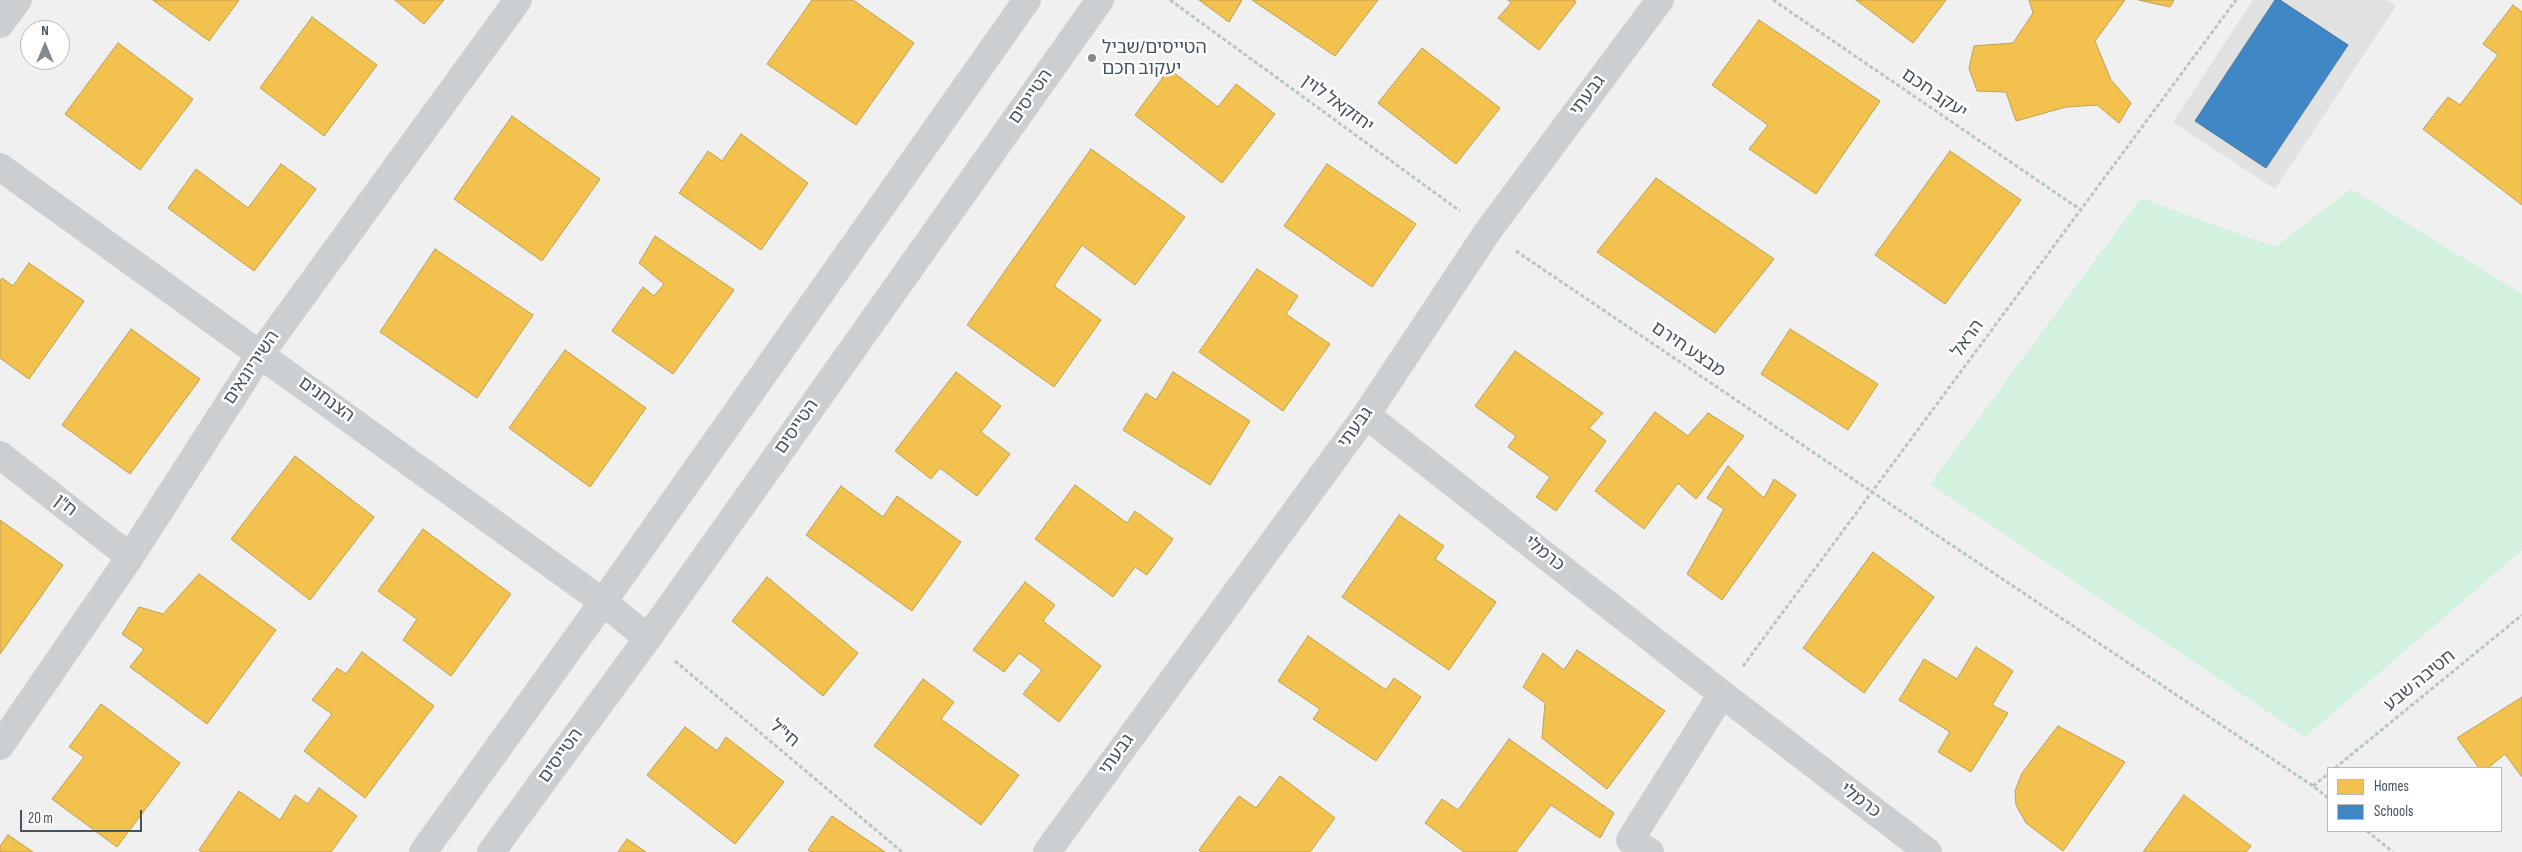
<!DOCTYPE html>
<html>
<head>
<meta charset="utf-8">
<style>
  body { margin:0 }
  #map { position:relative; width:2522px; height:852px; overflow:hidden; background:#f1f0f0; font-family:"Sofia Sans Condensed",sans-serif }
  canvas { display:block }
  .legend { position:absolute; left:2327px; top:767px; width:175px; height:65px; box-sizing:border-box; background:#fff; border:1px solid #b5babf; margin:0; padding:6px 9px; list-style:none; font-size:15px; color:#46525e }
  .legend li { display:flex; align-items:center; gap:10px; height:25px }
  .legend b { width:25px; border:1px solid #b5babf }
  .north { position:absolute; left:20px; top:20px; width:50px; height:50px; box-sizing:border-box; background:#fff; border:1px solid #b5babf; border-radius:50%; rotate:0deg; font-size:14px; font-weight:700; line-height:20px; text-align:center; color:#46525e }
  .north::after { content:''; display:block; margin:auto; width:18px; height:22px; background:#828991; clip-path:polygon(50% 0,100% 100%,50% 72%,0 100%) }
  .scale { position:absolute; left:20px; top:810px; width:122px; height:22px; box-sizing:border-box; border:2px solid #46525e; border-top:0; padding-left:6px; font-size:15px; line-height:18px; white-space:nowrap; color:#46525e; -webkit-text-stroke:4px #fff; paint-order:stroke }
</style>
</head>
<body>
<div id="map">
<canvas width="2522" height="852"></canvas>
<ul class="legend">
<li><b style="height:14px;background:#f2c14e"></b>Homes</li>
<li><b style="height:14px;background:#3f88c5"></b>Schools</li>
</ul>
<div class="north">N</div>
<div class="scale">20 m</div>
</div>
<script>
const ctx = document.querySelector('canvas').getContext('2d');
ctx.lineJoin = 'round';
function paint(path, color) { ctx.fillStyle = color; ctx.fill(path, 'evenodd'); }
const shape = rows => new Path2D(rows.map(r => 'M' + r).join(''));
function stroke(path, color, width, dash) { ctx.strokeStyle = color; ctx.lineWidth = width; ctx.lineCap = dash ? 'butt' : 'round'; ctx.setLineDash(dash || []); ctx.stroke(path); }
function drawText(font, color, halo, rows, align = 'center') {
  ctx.font = font + ' "Sofia Sans Condensed","Noto Sans Hebrew",sans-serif'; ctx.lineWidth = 5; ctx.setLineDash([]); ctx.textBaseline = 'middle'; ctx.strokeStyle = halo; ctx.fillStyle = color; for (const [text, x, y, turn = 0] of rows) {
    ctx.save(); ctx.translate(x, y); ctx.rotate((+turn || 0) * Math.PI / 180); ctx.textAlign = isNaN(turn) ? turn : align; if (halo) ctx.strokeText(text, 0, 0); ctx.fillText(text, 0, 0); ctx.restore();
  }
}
const education = shape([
  [2253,0,2387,0,2396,6,2275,189,2173,122]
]);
const green = shape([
  [2351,189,2522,294,2522,550,2305,737,1930,484,2141,198,2275,247]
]);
const homes = shape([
  [153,0,239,0,209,41,153,0],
  [395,0,444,0,424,24,395,0],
  [812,0,853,0,914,43,856,125,767,64,812,0],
  [1199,0,1242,0,1229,22,1199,0],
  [1252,0,1378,0,1335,56,1252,0],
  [1508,0,1574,0,1576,2,1539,50,1498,18,1511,3,1508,0],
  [1856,0,1946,0,1913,43,1856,0],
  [2029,0,2125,0,2095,41,2111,80,2131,103,2119,123,2097,105,2066,107,2016,121,2006,92,1977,91,1969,68,1974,46,2013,43,2033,13,2029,0],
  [2139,0,2174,0,2170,7,2139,0],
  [2513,5,2522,12,2522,205,2423,129,2448,97,2460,105,2498,55,2483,44,2513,5],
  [312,17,377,65,324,136,260,88,312,17],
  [1759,20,1880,101,1816,194,1749,149,1768,125,1712,85,1759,20],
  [118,43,193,99,140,170,65,114,118,43],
  [1422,48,1500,108,1456,164,1378,103,1422,48],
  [1169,69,1218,107,1236,84,1275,114,1222,183,1135,115,1169,69],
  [512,116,600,179,542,261,454,199,512,116],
  [741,134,808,183,761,250,679,193,708,151,722,161,741,134],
  [1091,149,1185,217,1135,285,1082,245,1054,286,1101,320,1054,387,967,325,1091,149],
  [1950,151,2021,200,1945,304,1875,255,1950,151],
  [281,164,316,189,254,271,168,208,196,169,248,208,281,164],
  [1327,164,1416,224,1372,287,1284,226,1327,164],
  [1656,178,1774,259,1715,333,1597,252,1656,178],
  [655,236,734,290,673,374,612,331,643,287,654,296,664,284,639,263,655,236],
  [435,249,533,315,477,398,380,332,435,249],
  [29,263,84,301,29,379,0,358,0,281,2,278,13,286,29,263],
  [1257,269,1298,296,1286,314,1330,344,1283,411,1199,352,1257,269],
  [131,329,200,379,130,474,62,425,131,329],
  [1790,329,1878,384,1848,430,1761,374,1790,329],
  [565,350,646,408,590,487,509,428,565,350],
  [1515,351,1603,413,1589,428,1606,441,1556,511,1536,497,1550,477,1508,447,1516,436,1475,406,1515,351],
  [956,372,1001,406,981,432,1010,454,977,496,940,468,931,479,895,451,956,372],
  [1173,372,1250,421,1210,485,1123,430,1146,393,1156,400,1173,372],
  [1655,412,1688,436,1708,413,1744,436,1696,499,1678,483,1644,529,1595,491,1655,412],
  [295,456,374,517,310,600,231,539,295,456],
  [1728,466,1764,498,1774,479,1796,495,1722,600,1687,574,1724,509,1707,498,1728,466],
  [1075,485,1127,523,1135,511,1173,539,1147,575,1135,567,1113,597,1035,539,1075,485],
  [841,486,883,517,897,496,961,542,912,611,806,535,841,486],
  [1399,515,1444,546,1435,559,1496,602,1449,670,1342,597,1399,515],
  [0,520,63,565,0,654,0,520],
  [423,529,511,594,451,676,403,640,417,619,378,591,423,529],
  [1873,552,1934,597,1864,693,1803,648,1873,552],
  [199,574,276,630,207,724,130,667,144,649,122,634,139,607,163,614,199,574],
  [767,577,858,653,823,696,732,621,767,577],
  [1025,582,1055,605,1043,621,1101,666,1059,722,1023,694,1042,670,1019,653,1004,672,973,650,1025,582],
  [1308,636,1386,690,1394,678,1421,697,1376,761,1313,719,1320,709,1278,681,1308,636],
  [1976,647,2013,671,1992,705,2008,713,1971,772,1938,752,1950,732,1899,700,1924,659,1957,679,1976,647],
  [1577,650,1665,711,1607,789,1542,738,1545,703,1523,687,1543,653,1564,670,1577,650],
  [362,652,434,706,365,798,304,751,332,714,312,700,337,668,346,674,362,652],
  [923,679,954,702,941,719,1019,775,981,825,874,746,923,679],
  [2522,697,2522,777,2505,754,2488,768,2479,768,2457,738,2522,697],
  [101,704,180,763,117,847,52,799,84,757,69,747,101,704],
  [2058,726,2125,762,2063,851,2026,823,2016,805,2015,791,2022,773,2058,726],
  [685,727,717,751,726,737,784,782,735,844,647,775,685,727],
  [1509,739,1614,813,1600,838,1551,805,1516,852,1464,852,1425,823,1442,799,1458,810,1509,739],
  [1280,776,1335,818,1310,852,1201,852,1199,850,1239,796,1256,808,1280,776],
  [319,788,357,816,331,852,202,852,199,850,239,791,280,820,295,795,308,804,319,788],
  [2184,795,2251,846,2246,852,2143,852,2184,795],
  [832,816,885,852,811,852,808,850,832,816],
  [8,835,33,852,0,852,0,846,8,835],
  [627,839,646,852,618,852,627,839]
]);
const schools = shape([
  [2275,0,2280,0,2348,45,2266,168,2195,121,2275,0]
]);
const path = shape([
  [1170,0,1460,211],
  [1773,0,2081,210],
  [1516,251,1872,492,2313,786,2328,798],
  [675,661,902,852],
  [1743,666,2236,0],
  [2335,768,2522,615],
  [2313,786,2328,774],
  [2367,831,2393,852]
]);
const minor = shape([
  [0,24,18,0],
  [0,167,603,602,648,638],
  [1366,415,1722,694,1928,852],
  [0,455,130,557],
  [0,746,130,557,261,353,518,0],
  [1047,852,1366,415,1488,231,1660,0],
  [1650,852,1630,840,1722,694]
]);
const tertiary = shape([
  [423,852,603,602,1027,0],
  [491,852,648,638,1100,0]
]);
const markers = [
  [1092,58,5,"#828991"]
];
const poiNames = [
  ["הטייסים/שביל",1102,48],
  ["יעקוב חכם",1102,69]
];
const streetNames = [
  ["יעקב חכם",1934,94,34],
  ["גבעתי",1588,96,-53],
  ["הטייסים",1031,97,-55],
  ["יחזקאל לוין",1337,104,36],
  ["הראל",1968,339,-54],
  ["מבצע חירם",1688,350,34],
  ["השיריונאים",252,368,-56],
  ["הצנחנים",326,400,36],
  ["הטייסים",797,427,-55],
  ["גבעתי",1356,428,-54],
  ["ח\"ן",65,506,38],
  ["כרמלי",1544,554,38],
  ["חטיבה שבע",2420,681,-39],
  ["חי\"ל",784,734,40],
  ["גבעתי",1117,755,-54],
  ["הטייסים",561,756,-54],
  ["כרמלי",1860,801,37]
];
paint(education, '#e2e1e2');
paint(green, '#d3f1df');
paint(homes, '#f2c14e');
stroke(homes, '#bea053', 1);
paint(schools, '#3f88c5');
stroke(schools, '#4178a6', 1);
stroke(path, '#b8c6c2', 3, [4, 2.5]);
stroke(minor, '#cccfd1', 28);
stroke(tertiary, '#cccfd1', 28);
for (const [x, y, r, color] of markers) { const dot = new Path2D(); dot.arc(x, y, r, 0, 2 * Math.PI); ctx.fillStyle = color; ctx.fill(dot); stroke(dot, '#fff', 2); }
drawText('18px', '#46525e', '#fff', poiNames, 'left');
drawText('18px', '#46525e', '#fff', streetNames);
</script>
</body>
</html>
